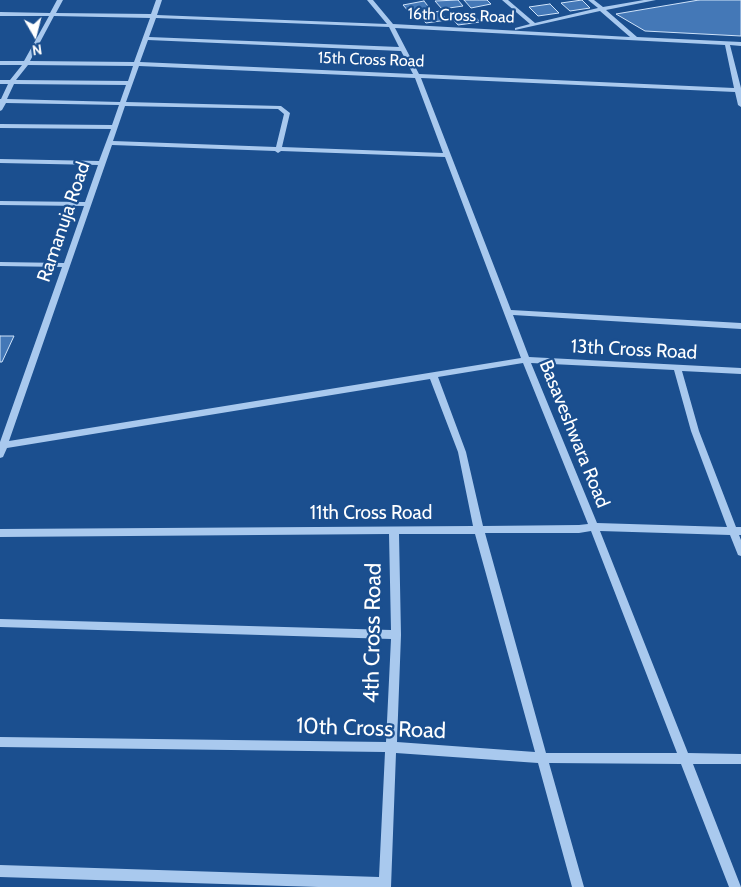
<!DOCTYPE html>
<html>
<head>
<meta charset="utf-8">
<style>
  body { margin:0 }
  #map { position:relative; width:741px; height:887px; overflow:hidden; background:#1b4f8f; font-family:Cabin,sans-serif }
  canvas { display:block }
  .north { position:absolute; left:10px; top:10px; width:50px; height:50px; -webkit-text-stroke:4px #1b4f8f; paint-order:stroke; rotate:172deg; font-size:14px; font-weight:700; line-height:20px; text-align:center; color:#fff }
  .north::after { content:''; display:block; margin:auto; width:18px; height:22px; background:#fff; clip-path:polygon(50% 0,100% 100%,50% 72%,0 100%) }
</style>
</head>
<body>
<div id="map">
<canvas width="741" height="887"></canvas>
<div class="north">N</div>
</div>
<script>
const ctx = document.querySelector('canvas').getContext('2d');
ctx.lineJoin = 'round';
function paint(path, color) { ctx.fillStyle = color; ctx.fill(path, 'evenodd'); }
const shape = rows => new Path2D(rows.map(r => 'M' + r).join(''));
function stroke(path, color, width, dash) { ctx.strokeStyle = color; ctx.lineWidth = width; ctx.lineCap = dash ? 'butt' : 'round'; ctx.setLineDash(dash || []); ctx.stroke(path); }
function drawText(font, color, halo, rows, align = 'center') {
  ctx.font = font + ' Cabin,sans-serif'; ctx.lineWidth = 4.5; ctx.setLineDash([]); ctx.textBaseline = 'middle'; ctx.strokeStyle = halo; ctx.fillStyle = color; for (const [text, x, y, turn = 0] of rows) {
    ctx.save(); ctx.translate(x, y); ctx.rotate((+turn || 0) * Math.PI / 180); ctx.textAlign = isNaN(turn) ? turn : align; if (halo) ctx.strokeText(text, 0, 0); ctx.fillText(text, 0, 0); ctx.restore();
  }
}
const building = shape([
  [458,0,463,6,442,9,435,1,458,0],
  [464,0,487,0,491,4,471,8,464,0],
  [582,0,590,8,570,11,561,3,582,0],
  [699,0,741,0,741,36,645,31,616,14,699,0],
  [424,1,431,10,410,13,403,5,424,1],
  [550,4,559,13,538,16,529,7,550,4],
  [440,11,447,20,426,23,418,15,440,11],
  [472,13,480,22,458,25,451,17,472,13],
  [0,336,14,336,2,362,0,362,0,336]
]);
const minor = shape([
  [57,0,63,0,56,13,151,14,156,0,162,0,157,15,387,24,367,0,373,0,393,24,630,37,600,11,515,30,515,28,530,24,502,0,508,0,535,23,598,8,588,0,594,0,603,7,644,0,656,0,606,10,637,37,741,42,741,46,730,45,741,88,741,107,738,105,735,92,421,78,511,310,741,323,741,329,513,315,529,357,741,368,741,374,682,371,699,431,736,527,741,527,741,535,739,535,741,540,741,556,738,555,730,535,600,531,688,753,741,754,741,764,693,764,741,887,729,887,681,764,549,763,584,887,572,887,538,763,396,753,391,887,318,887,0,877,0,865,379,877,385,752,0,747,0,737,386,742,391,639,0,627,0,619,391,630,389,534,0,537,0,529,473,526,458,452,430,379,7,448,3,457,0,458,0,442,62,267,0,266,0,262,64,263,84,206,0,205,0,201,85,202,98,165,0,163,0,159,99,161,111,129,0,128,0,124,112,125,119,105,6,103,2,110,0,111,0,99,1,99,8,84,0,84,0,80,10,80,22,65,0,65,0,61,24,61,49,16,0,16,0,12,50,13,57,0],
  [54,16,150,18,134,62,30,61,54,16],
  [156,18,389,27,399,47,149,37,156,18],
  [395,28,725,45,734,88,419,74,395,28],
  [148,40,401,51,413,74,140,62,148,40],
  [28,65,133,66,128,81,16,80,28,65],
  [139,66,415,78,443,153,282,147,290,113,281,106,126,102,139,66],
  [14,84,126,85,120,102,7,99,14,84],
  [125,106,278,109,284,114,276,147,113,141,125,106],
  [112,145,275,151,278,153,281,151,445,157,521,358,9,441,112,145],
  [523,363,582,509,588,524,579,525,483,526,466,452,438,377,523,363],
  [531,363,674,370,691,431,727,527,597,523,531,363],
  [591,531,677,753,546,753,485,533,579,533,591,531],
  [399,534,475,534,535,752,397,742,401,635,399,534]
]);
const farStreetnames = [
  ["16th Cross Road",461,16,2],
  ["15th Cross Road",371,60,2]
];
const streetNames = [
  ["Ramanuja Road",64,222,-71],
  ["13th Cross Road",634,350,3],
  ["Basaveshwara Road",574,434,68],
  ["11th Cross Road",371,513]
];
const nearStreetnames = [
  ["4th Cross Road",373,633,-89],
  ["10th Cross Road",371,729,2]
];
paint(building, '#4478b7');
stroke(building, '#cfe3fa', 1);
paint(minor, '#a9c9ee');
drawText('16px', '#fff', '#1b4f8f', farStreetnames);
drawText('19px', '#fff', '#1b4f8f', streetNames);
drawText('22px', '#fff', '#1b4f8f', nearStreetnames);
</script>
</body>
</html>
